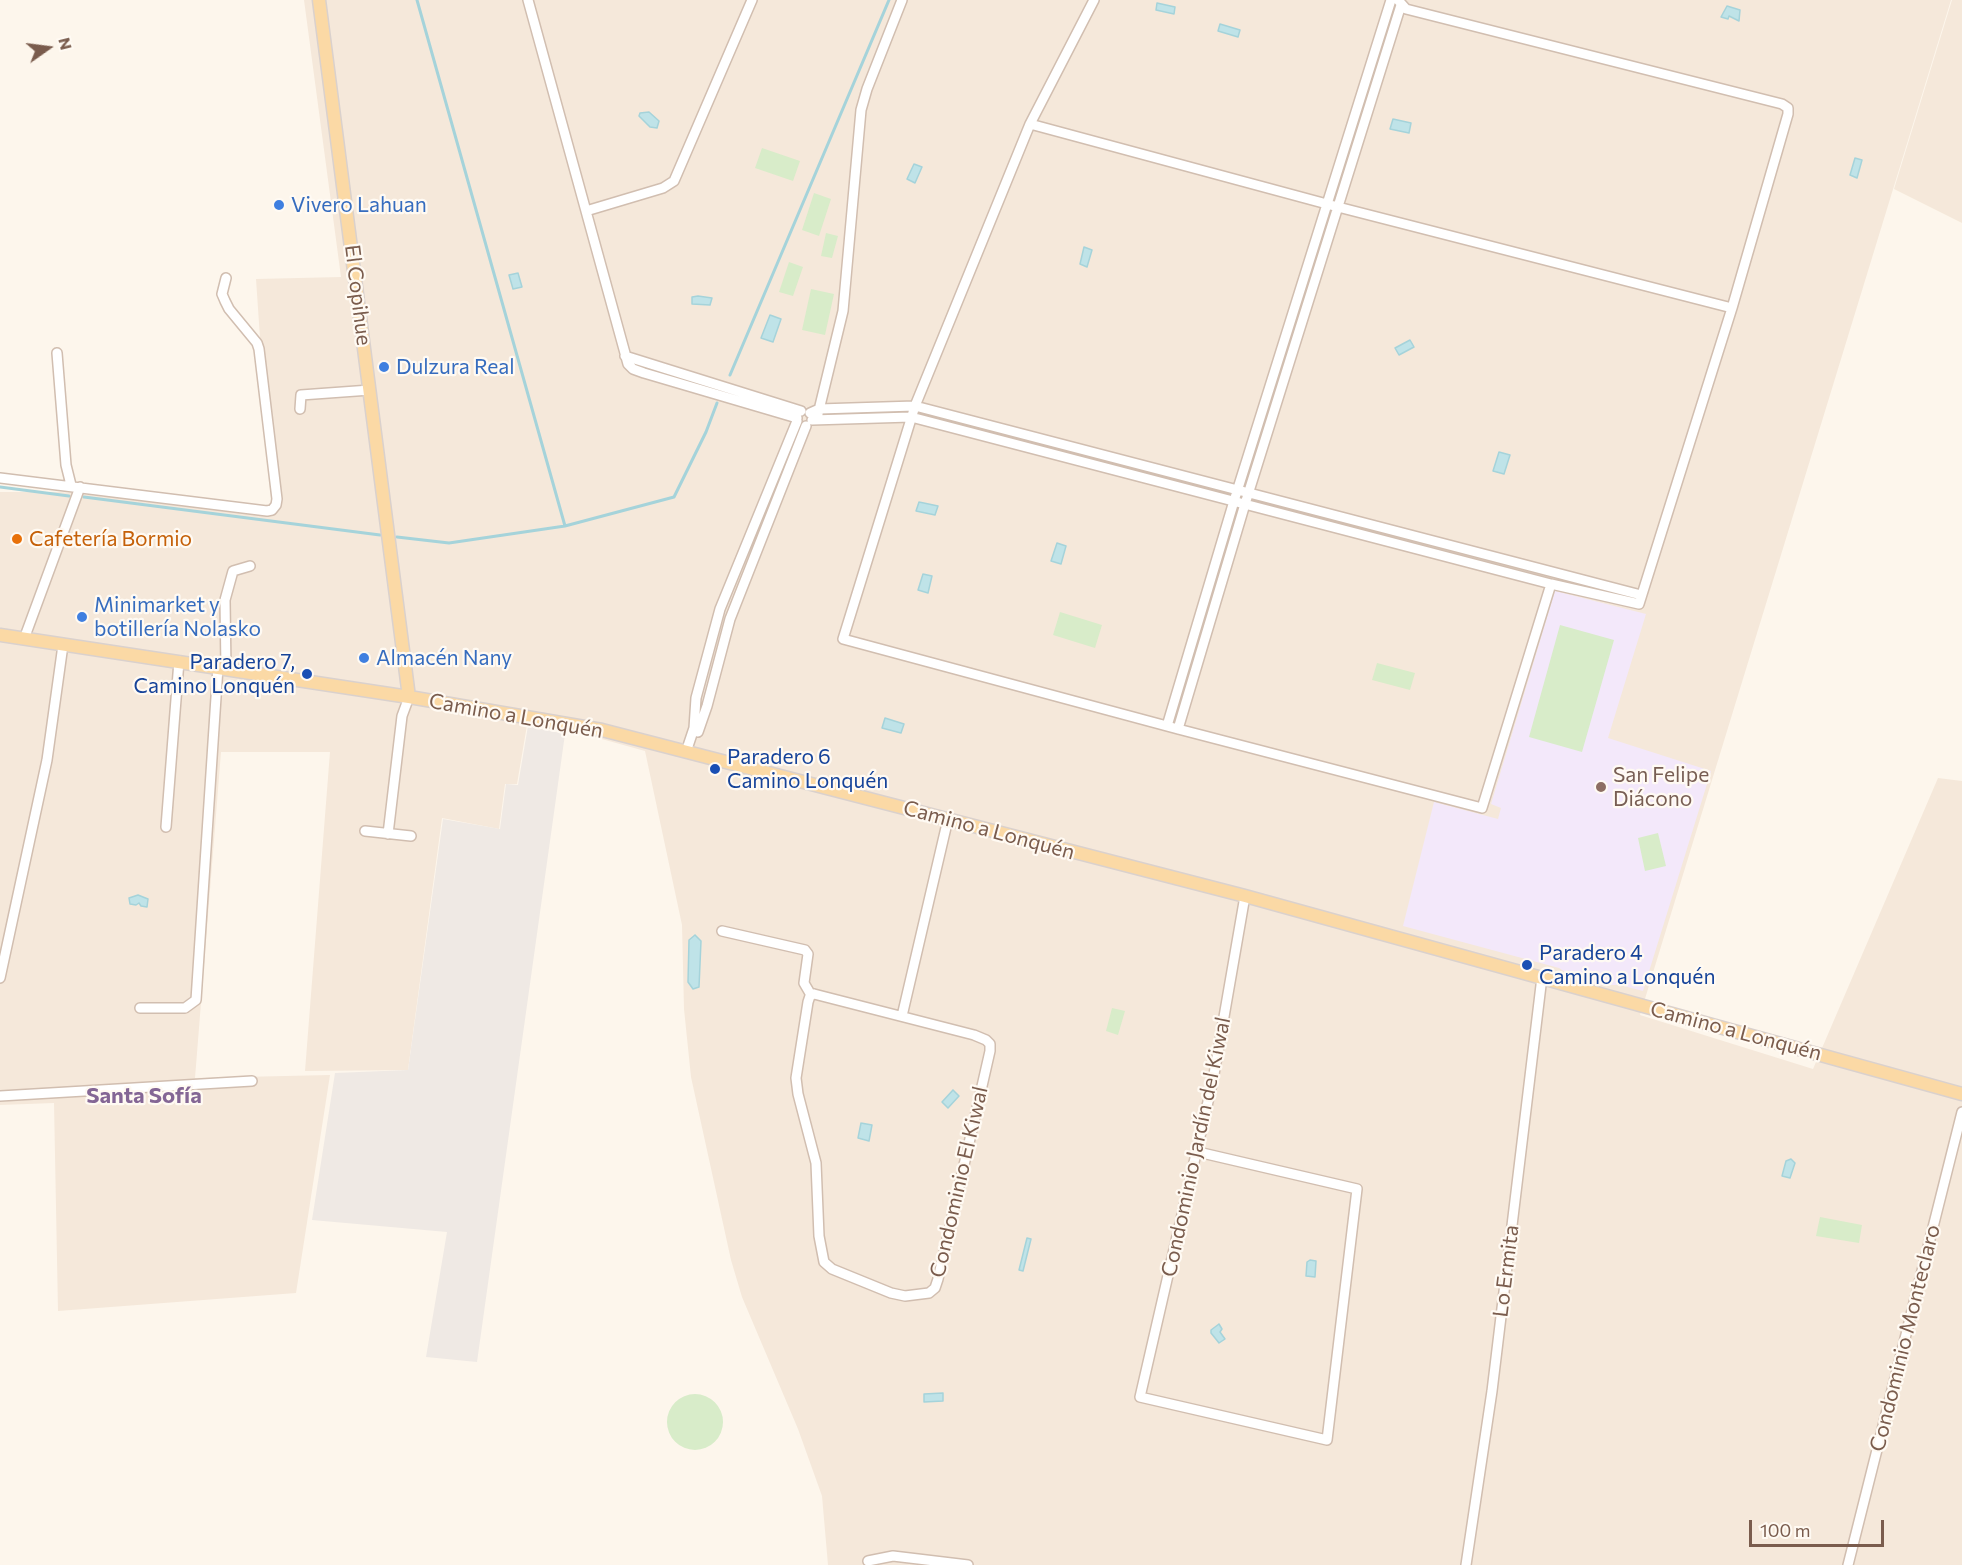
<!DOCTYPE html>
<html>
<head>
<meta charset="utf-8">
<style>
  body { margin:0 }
  #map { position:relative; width:1962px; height:1565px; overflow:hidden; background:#fdf6ec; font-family:Commissioner,sans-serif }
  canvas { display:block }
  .north { position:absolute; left:18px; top:18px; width:60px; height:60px; -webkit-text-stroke:4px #fffaf3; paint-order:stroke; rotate:76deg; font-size:16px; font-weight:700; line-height:24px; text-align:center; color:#7a5c4d }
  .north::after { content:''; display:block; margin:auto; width:21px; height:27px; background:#7a5c4d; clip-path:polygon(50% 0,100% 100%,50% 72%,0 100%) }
  .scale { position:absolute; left:1749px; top:1520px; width:135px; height:27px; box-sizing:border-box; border:3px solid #7a5c4d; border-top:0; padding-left:8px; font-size:18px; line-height:21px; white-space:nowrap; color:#7a5c4d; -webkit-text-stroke:4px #fffaf3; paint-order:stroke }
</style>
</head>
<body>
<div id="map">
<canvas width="1962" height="1565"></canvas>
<div class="north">N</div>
<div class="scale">100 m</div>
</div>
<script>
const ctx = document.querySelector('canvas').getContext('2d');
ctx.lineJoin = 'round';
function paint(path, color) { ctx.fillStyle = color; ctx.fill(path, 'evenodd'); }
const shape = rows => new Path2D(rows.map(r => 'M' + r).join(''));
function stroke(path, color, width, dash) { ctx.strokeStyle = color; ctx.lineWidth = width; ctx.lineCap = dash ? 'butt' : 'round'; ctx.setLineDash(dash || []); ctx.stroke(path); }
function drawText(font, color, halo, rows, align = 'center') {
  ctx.font = font + ' Commissioner,sans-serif'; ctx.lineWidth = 4.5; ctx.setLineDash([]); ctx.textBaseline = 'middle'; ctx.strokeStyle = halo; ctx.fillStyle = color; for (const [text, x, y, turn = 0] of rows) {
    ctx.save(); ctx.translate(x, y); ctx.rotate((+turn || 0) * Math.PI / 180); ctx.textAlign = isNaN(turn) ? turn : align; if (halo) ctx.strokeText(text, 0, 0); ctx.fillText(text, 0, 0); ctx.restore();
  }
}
const residential = shape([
  [304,0,1951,0,1640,1015,1813,1069,1938,778,1962,781,1962,1565,828,1565,822,1496,798,1429,742,1297,731,1260,691,1077,684,1009,682,925,645,751,580,733,527,725,517,784,505,784,499,829,442,818,408,1070,305,1071,330,752,221,752,195,1078,330,1075,296,1293,58,1311,54,1103,0,1105,0,492,60,492,272,514,256,279,341,277],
  [1952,0,1962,0,1962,223,1894,189]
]);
const industrial = shape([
  [528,726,565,734,477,1362,426,1357,447,1232,312,1220,335,1073,408,1070,443,819,500,829,506,784,518,785]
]);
const education = shape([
  [1555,591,1646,614,1608,738,1711,771,1643,991,1620,985,1599,985,1574,978,1559,968,1403,926,1434,802,1498,819,1501,808,1491,804]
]);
const green = shape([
  [762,148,800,161,793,181,755,168],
  [814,193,831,199,819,236,802,230],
  [826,233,838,236,832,258,821,256],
  [789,262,803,267,793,296,779,292],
  [811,289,834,294,825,335,802,330],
  [1060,612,1102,625,1095,648,1053,635],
  [1560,625,1614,640,1582,752,1529,737],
  [1377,663,1415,673,1410,690,1372,680],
  [1658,833,1666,866,1645,871,1638,838],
  [1112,1008,1125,1011,1118,1035,1106,1031],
  [1820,1217,1862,1225,1859,1243,1816,1236],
  '667 1422a28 28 0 1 1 56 0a28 28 0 1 1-56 0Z'
]);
const water = shape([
  [1157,3,1175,7,1174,14,1156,10,1157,3],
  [1727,6,1740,10,1739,21,1729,16,1728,19,1721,17,1727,6],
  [1220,24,1240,30,1238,37,1218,31,1220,24],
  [649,112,659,121,657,128,650,127,639,116,640,113,649,112],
  [1393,119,1411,123,1409,133,1390,129,1393,119],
  [1855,158,1862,160,1857,178,1850,175,1855,158],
  [914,164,922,167,915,183,907,179,914,164],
  [1084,247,1092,250,1087,267,1080,264,1084,247],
  [518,273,522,287,513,289,509,275,518,273],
  [698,296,712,298,710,305,692,304,692,297,698,296],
  [770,315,781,319,773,342,761,338,770,315],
  [1410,340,1414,347,1399,355,1395,348,1410,340],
  [1499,452,1510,455,1504,474,1493,471,1499,452],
  [919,502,938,506,935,515,916,511,919,502],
  [1057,543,1066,546,1061,564,1051,561,1057,543],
  [923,574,932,576,928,593,918,590,923,574],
  [885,718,904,724,901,733,882,728,885,718],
  [138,895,148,899,147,907,141,906,139,903,136,905,130,904,129,898,138,895],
  [695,935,701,941,699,987,693,989,688,982,689,940,695,935],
  [953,1090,959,1096,948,1108,942,1102,953,1090],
  [861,1123,872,1125,869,1141,858,1138,861,1123],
  [1791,1159,1795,1163,1790,1178,1782,1176,1786,1161,1791,1159],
  [1027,1238,1031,1239,1023,1271,1019,1270,1027,1238],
  [1310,1260,1316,1261,1315,1277,1306,1276,1307,1262,1310,1260],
  [1219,1324,1222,1329,1220,1332,1225,1339,1219,1343,1211,1333,1211,1330,1219,1324],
  [943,1393,943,1401,924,1402,924,1394,943,1393]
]);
const stream = shape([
  [417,0,565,526],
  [730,375,889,0],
  [0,487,69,496],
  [84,497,380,535],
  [397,537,449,543,565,526,674,497,706,432,717,403]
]);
const minor = shape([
  [528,0,628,364,633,369,644,373,797,418],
  [1094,0,1030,124,915,406,843,639,1178,729,1482,808,1551,584],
  [1030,124,1338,207,1732,308],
  [586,211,663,188,674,181,752,0],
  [57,353,66,465,71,485],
  [625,356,801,411],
  [300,409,301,395,370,390],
  [810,413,819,409,915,406,1641,595],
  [818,414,843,311,861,110,867,89,902,0],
  [812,420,911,417,1551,584,1639,604,1732,308,1788,114,1788,108,1782,104,1406,9,1398,0],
  [0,478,267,511,272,510,276,505,277,499,259,349,257,343,229,309,225,301,222,294,226,278],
  [24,639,80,487],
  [226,669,225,600,233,571,250,566],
  [1167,726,1234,501,1391,0],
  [1178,729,1245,504,1401,5],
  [698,732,707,706,730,619,806,426],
  [686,752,694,728,696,698,720,609,797,421],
  [166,827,179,661],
  [365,831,411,836],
  [388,834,402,716,409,697],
  [722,931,805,950,808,954,804,983,811,995],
  [0,978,47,760,63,645],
  [814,994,974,1035,986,1040,990,1044,990,1051,938,1279,935,1288,929,1293,905,1296,891,1293,832,1269,824,1262,819,1236,816,1163,798,1094,796,1078,808,1002,810,996,814,994],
  [140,1008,185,1008,196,1000,218,667],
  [902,1016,948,819],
  [0,1096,252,1081],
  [1198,1152,1357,1189,1327,1440,1140,1397,1213,1080,1245,896],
  [868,1561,893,1556,968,1565],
  [1466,1565,1492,1391,1542,977],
  [1848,1565,1962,1112]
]);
const major = shape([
  [319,0,409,697],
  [0,635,409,697,602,730,1245,896,1962,1094]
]);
const markers = [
  [279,205,6,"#3f7fe0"],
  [384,367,6,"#3f7fe0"],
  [17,539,6,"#e8710a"],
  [82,617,6,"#3f7fe0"],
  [364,658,6,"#3f7fe0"],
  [307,674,6,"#1a4fb4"],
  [715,769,6,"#1a4fb4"],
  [1601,787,6,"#8d6e63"],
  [1527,965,6,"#1a4fb4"]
];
const shopNames = [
  ["Vivero Lahuan",291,205],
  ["Dulzura Real",396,367],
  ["Minimarket y",94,605],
  ["botillería Nolasko",94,629],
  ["Almacén Nany",376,658]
];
const streetNames = [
  ["El Copihue",358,295,83],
  ["Camino a Lonquén",516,716,10],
  ["Camino a Lonquén",989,830,15],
  ["Camino a Lonquén",1736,1031,15],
  ["Condominio Jardín del Kiwal",1196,1147,-78],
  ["Condominio El Kiwal",959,1182,-77],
  ["Lo Ermita",1506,1271,-83],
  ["Condominio Monteclaro",1905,1338,-76]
];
const foodNames = [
  ["Cafetería Bormio",29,539]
];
const transitNames = [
  ["Paradero 7,",295,662,"right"],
  ["Camino Lonquén",295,686,"right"],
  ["Paradero 6",727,757],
  ["Camino Lonquén",727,781],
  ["Paradero 4",1539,953],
  ["Camino a Lonquén",1539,977]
];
const educationNames = [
  ["San Felipe",1613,775],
  ["Diácono",1613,799]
];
const neighbourhoodNames = [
  ["Santa Sofía",144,1096]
];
paint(residential, '#f5e8da');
paint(industrial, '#efe9e4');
paint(education, '#f3e8fa');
paint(green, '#d8ecc9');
paint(water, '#bfe3e8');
stroke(water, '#a5d3da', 1.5);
stroke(stream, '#a5d3da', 3);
stroke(minor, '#d1beb0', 12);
stroke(major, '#dad1cd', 15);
stroke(minor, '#fff', 9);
stroke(major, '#fbd9a5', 12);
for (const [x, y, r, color] of markers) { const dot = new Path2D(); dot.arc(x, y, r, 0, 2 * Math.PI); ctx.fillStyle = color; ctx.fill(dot); stroke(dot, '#fffaf3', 2); }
drawText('21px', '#366cbe', '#fffaf3', shopNames, 'left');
drawText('21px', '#7a5c4d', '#fffaf3', streetNames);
drawText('21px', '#c56008', '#fffaf3', foodNames, 'left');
drawText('21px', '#164399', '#fffaf3', transitNames, 'left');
drawText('21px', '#785e54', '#fffaf3', educationNames, 'left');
drawText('bold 22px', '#846695', '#fffaf3', neighbourhoodNames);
</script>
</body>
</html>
